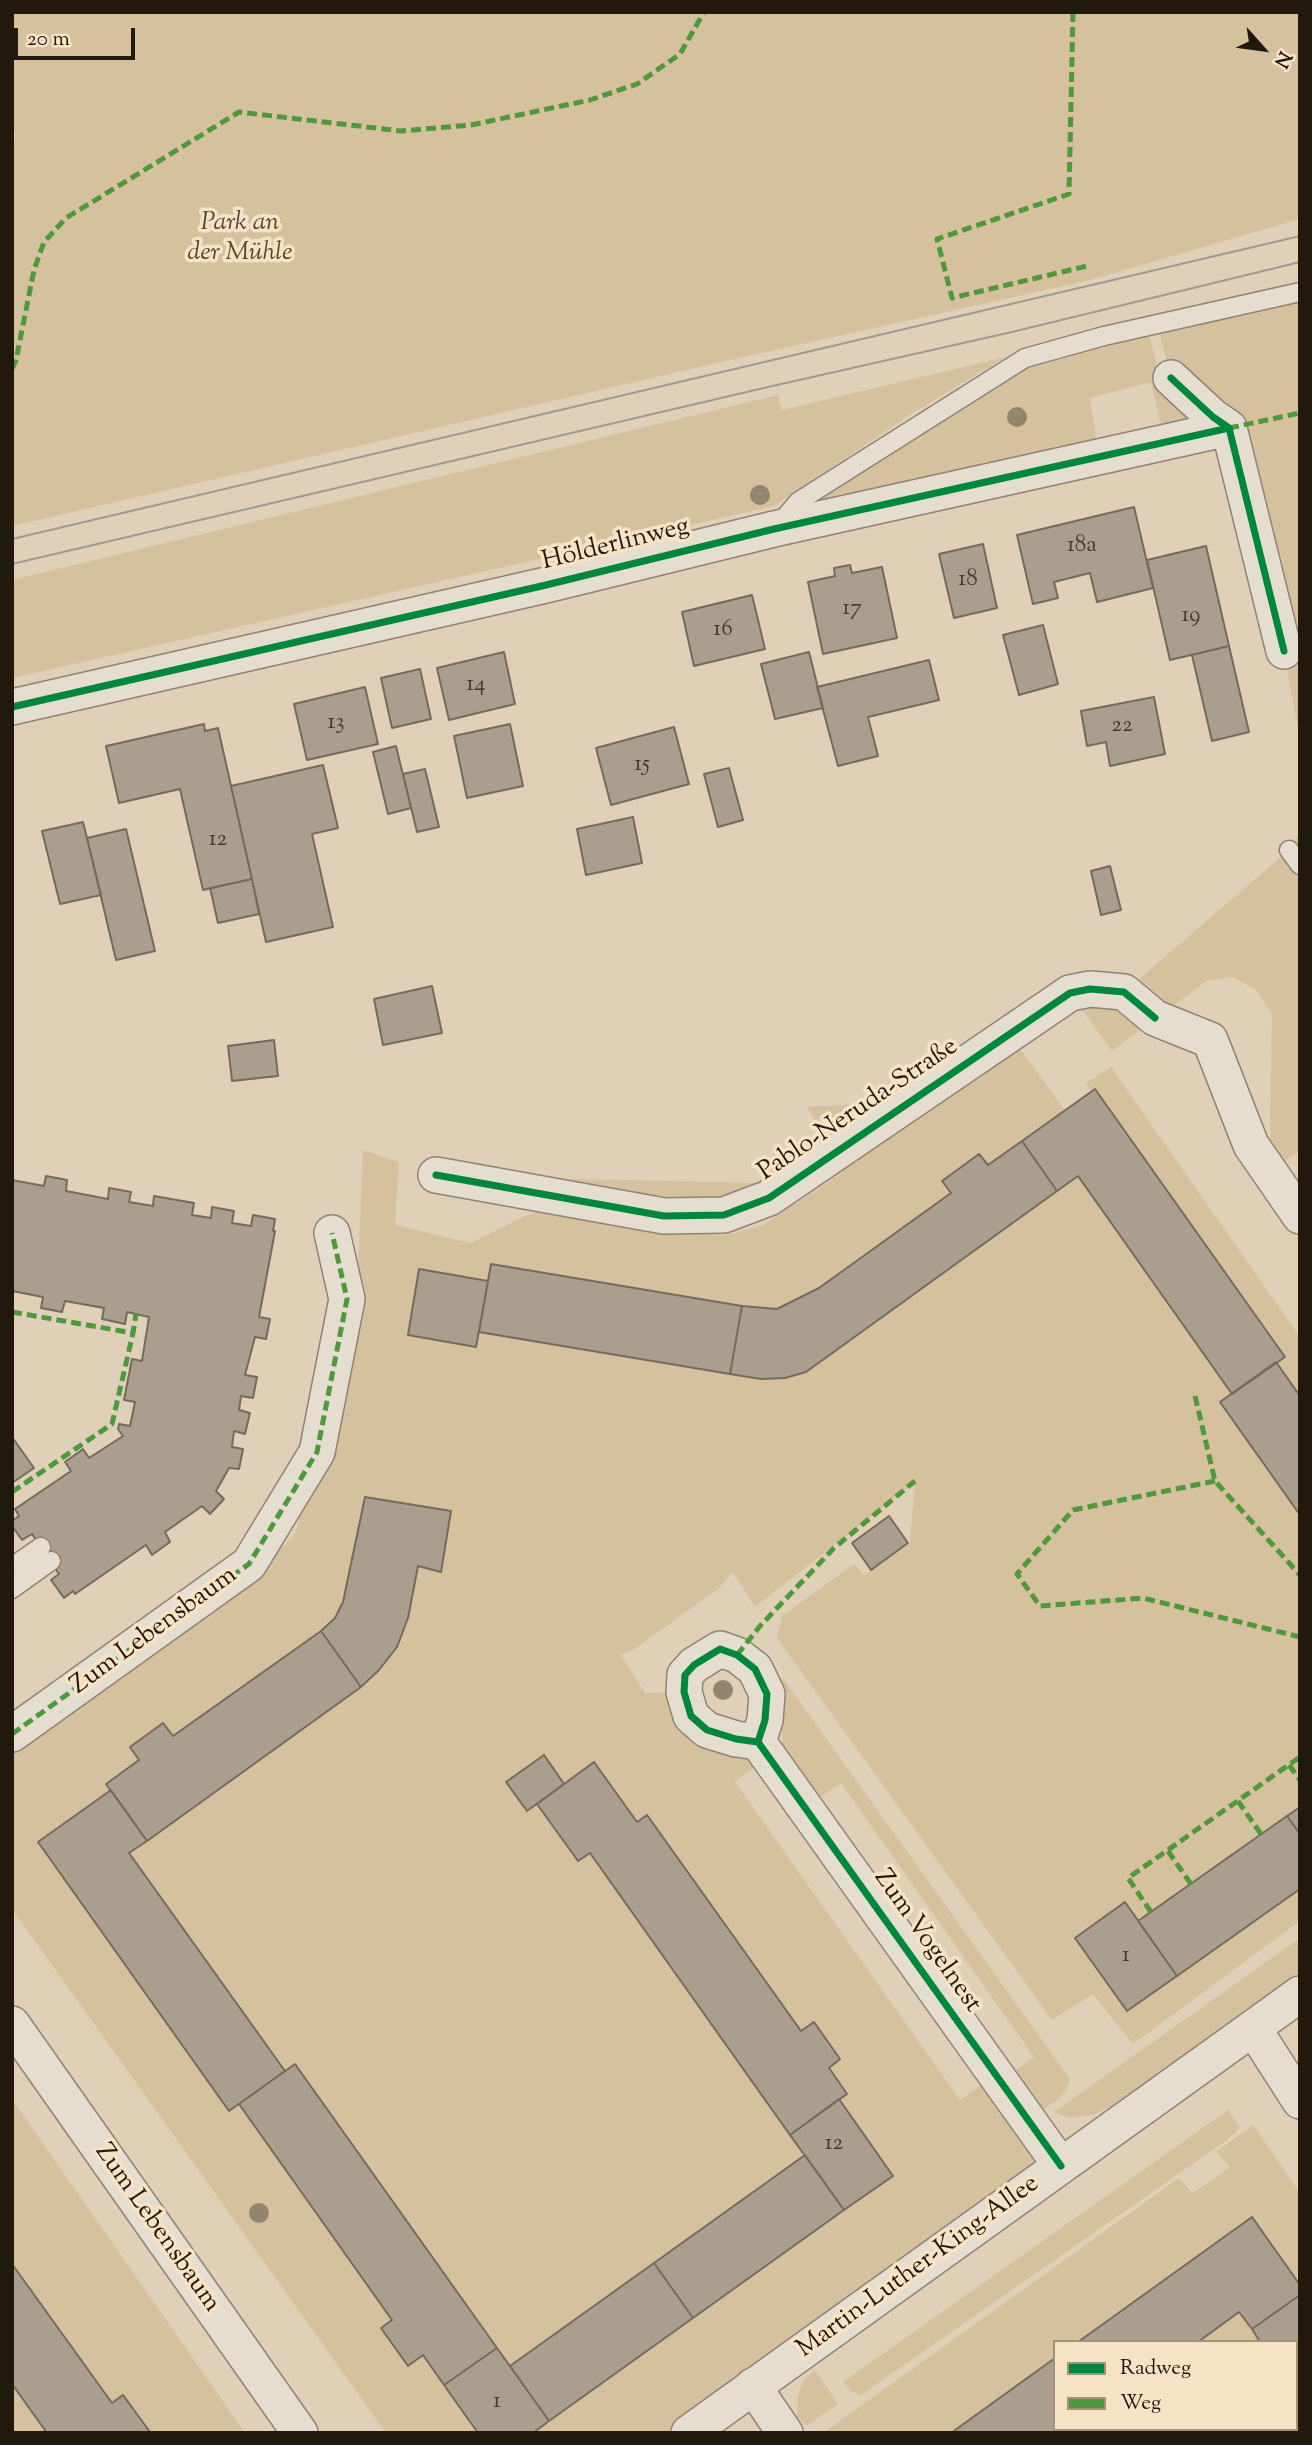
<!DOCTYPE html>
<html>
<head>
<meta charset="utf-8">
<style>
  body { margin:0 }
  #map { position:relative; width:1312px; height:2445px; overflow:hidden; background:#e0d0b7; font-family:"Sorts Mill Goudy",serif }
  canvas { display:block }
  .frame { position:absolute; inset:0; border:14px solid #21180e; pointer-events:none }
  .legend { position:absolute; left:1053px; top:2340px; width:245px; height:91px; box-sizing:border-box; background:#f6e3c5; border:2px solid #a1927c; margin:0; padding:9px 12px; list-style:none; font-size:21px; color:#21180e }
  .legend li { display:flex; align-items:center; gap:14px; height:35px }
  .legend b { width:35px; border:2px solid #a1927c }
  .north { position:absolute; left:1228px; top:14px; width:70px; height:70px; -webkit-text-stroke:5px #f6e3c5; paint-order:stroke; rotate:118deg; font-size:19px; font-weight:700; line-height:28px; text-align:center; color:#21180e }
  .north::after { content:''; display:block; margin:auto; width:24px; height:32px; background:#21180e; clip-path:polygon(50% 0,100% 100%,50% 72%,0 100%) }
  .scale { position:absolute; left:14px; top:28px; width:121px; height:32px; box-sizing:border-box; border:4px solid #21180e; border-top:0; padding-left:9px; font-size:21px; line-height:24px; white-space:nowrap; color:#21180e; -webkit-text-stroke:5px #f6e3c5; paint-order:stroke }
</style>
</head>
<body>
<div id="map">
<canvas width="1312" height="2445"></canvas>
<div class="frame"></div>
<ul class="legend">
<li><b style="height:9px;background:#00873e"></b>Radweg</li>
<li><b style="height:9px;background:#4d993c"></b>Weg</li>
</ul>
<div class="north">N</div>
<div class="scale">20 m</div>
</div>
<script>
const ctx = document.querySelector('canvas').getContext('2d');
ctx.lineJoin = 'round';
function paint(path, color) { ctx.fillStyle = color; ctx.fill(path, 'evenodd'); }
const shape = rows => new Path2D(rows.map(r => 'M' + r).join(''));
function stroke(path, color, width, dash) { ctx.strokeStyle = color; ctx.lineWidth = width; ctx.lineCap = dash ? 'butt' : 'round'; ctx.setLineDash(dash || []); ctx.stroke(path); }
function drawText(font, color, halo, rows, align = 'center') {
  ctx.font = font + ' "Sorts Mill Goudy",serif'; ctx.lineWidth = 7; ctx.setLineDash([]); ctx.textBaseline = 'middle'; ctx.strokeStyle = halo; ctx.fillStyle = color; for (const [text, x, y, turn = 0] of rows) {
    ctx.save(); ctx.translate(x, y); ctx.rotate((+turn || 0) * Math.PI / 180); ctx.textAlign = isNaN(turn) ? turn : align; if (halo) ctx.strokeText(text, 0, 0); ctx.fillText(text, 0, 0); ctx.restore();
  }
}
const green = shape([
  [12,12,1300,12,1300,219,1090,280,730,360,12,526,12,139,16,137,12,127],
  [1300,297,1300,741,1284,651,1229,429,1171,378,1157,324],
  [1149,335,1162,384,1204,423,1162,431,1151,382,1090,398,1097,446,808,504,1028,363],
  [1006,357,913,413,774,506,12,678,12,580,778,395,782,410],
  [1300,832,1300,1151,1284,1162,1270,1142,1272,1014,1255,989,1233,977,1208,980,1112,1051,1070,993,1124,992,1289,850],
  [1017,1045,1065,1110,988,1165,979,1154,942,1181,951,1193,819,1288,777,1309,742,1306,491,1264,488,1281,419,1269,408,1335,476,1347,479,1332,761,1379,785,1378,806,1372,1078,1176,1232,1394,1220,1403,1300,1515,1300,1807,1138,1921,1125,1903,1075,1938,1127,2011,1300,1889,1300,1921,1133,2044,1093,1994,1052,2020,777,1638,782,1616,854,1564,864,1575,910,1543,915,1482,755,1607,733,1572,719,1588,632,1651,621,1655,645,1693,684,1692,768,1757,735,1782,960,2100,995,2075,1061,2166,689,2433,533,2433,893,2176,839,2099,829,2068,840,2059,814,2022,801,2031,647,1815,637,1822,564,1784,544,1755,506,1782,526,1810,537,1804,578,1860,590,1853,805,2155,510,2366,295,2065,285,2071,129,1853,361,1687,379,1670,397,1647,408,1618,418,1566,441,1572,450,1511,365,1497,343,1602,334,1618,321,1631,173,1736,130,1747,139,1760,106,1783,111,1790,38,1842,229,2111,239,2104,392,2320,381,2329,407,2365,423,2355,478,2433,386,2433,12,1909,12,1743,292,1539,299,1521,286,1502,356,1320,363,1150,399,1162,395,1225,471,1243,525,1216,549,1208,631,1226,681,1233,726,1235,763,1225,818,1189],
  [1111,1067,1300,1337,1300,1396,1276,1362,1284,1356,1096,1089,1091,1092,1086,1083],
  [914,1101,724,1215,530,1178,757,1183,781,1154,797,1157,826,1137,807,1107],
  [782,1677,1070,2079,1067,2089,1058,2099,1044,2109,1039,2110,1012,2073,1034,2057,841,1783,819,1798,782,1746],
  [1300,1938,1300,1973,1138,2089,1114,2105,1093,2115,1069,2118,1054,2112],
  [12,2099,245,2433,150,2433,123,2395,112,2403,12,2264],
  [1228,2110,1240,2128,1227,2140,861,2395,851,2391,843,2382],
  [1253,2125,1300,2193,1300,2285,1252,2218,1078,2342,1055,2342,1055,2358,951,2433,823,2433,1179,2178,1193,2193,1230,2167,1216,2152],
  [1239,2312,1260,2342,1198,2342],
  [815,2370,838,2404,806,2426,797,2416,798,2395,803,2381],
  [12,2384,47,2433,12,2433],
  [1296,2392,1300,2397,1300,2433,1071,2433,1076,2429,1296,2429]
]);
const building = shape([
  [1134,507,1153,588,1097,602,1090,573,1054,582,1058,598,1033,604,1017,535,1134,507],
  [983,544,997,608,954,618,939,554,983,544],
  [1206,546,1229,646,1170,660,1147,560,1206,546],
  [850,565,852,573,882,567,897,638,823,654,808,582,835,576,834,568,850,565],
  [752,595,765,649,694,666,682,612,752,595],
  [1043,625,1058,684,1019,695,1003,635,1043,625],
  [1229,646,1249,732,1212,741,1192,655,1229,646],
  [504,652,515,704,449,720,437,668,504,652],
  [809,652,823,708,775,719,761,664,809,652],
  [929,660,939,700,868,717,878,756,838,766,817,687,929,660],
  [420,669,431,719,392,728,381,678,420,669],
  [365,687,378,744,307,760,294,704,365,687],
  [1154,697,1165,754,1110,766,1106,742,1087,746,1081,711,1154,697],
  [204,724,205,731,218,728,252,879,203,890,180,789,119,803,106,746,204,724],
  [510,724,523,786,467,798,454,736,510,724],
  [674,727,689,784,611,805,596,748,674,727],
  [396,746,411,808,388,814,373,752,396,746],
  [323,765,338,828,312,834,333,927,266,942,231,786,323,765],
  [729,768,743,820,718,827,704,774,729,768],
  [425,769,439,827,417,832,403,774,425,769],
  [633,817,642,863,586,875,577,829,633,817],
  [83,822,101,895,60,904,42,831,83,822],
  [126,829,155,951,116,960,87,838,126,829],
  [1110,866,1121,910,1101,915,1091,871,1110,866],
  [252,879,259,914,218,923,210,888,252,879],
  [432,986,442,1033,383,1045,374,999,432,986],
  [274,1040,278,1076,232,1081,228,1046,274,1040],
  [1095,1089,1285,1357,1232,1394,1078,1176,1057,1191,1022,1141,1095,1089],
  [1022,1141,1057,1191,806,1372,785,1378,761,1379,730,1374,742,1306,777,1309,819,1288,951,1193,942,1181,979,1154,988,1165,1022,1141],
  [46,1176,67,1180,66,1191,108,1199,109,1188,131,1192,129,1202,153,1206,154,1196,194,1203,192,1215,211,1218,212,1207,234,1211,232,1223,251,1226,253,1215,275,1219,273,1231,275,1231,259,1317,270,1319,266,1339,255,1337,245,1375,257,1377,253,1398,241,1396,239,1410,250,1413,245,1434,234,1431,232,1447,243,1449,239,1469,229,1468,216,1491,224,1499,210,1514,202,1506,165,1532,170,1542,152,1555,146,1545,75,1594,73,1591,64,1598,51,1580,59,1574,32,1534,22,1540,12,1526,12,1521,19,1516,15,1509,71,1471,65,1462,83,1449,89,1458,123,1436,118,1429,119,1424,130,1426,135,1402,124,1400,132,1359,142,1361,149,1317,127,1312,125,1324,102,1319,104,1308,65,1301,62,1312,41,1308,43,1297,12,1291,12,1180,44,1186,46,1176],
  [491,1264,742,1306,730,1374,479,1332,491,1264],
  [419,1269,488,1281,476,1347,408,1335,419,1269],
  [1276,1362,1300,1396,1300,1515,1220,1402,1276,1362],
  [12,1437,34,1468,12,1483,12,1437],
  [365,1497,451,1511,441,1572,418,1566,408,1618,397,1647,379,1670,361,1687,321,1631,335,1618,343,1602,365,1497],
  [889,1516,908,1543,871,1570,852,1543,889,1516],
  [321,1631,361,1687,147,1841,106,1784,139,1760,130,1747,163,1723,173,1736,321,1631],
  [544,1755,564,1784,527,1811,506,1782,544,1755],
  [594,1762,637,1822,647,1815,801,2031,814,2022,840,2059,829,2068,847,2094,790,2135,590,1853,578,1861,537,1804,594,1762],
  [111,1790,147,1841,129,1853,285,2071,229,2111,38,1842,111,1790],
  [1300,1807,1300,1834,1287,1816,1300,1807],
  [1287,1816,1300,1834,1300,1889,1177,1976,1138,1921,1287,1816],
  [1125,1902,1177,1976,1127,2011,1075,1938,1125,1902],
  [295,2064,497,2348,444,2385,423,2355,408,2366,381,2328,392,2320,239,2104,295,2064],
  [839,2099,893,2176,844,2210,790,2135,839,2099],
  [805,2155,844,2210,693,2318,654,2263,805,2155],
  [1252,2217,1300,2285,1300,2295,1252,2329,1239,2312,1198,2342,1078,2342,1252,2217],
  [654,2263,693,2318,549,2421,510,2366,654,2263],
  [12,2264,112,2403,123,2395,150,2432,47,2433,12,2384,12,2264],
  [1300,2295,1300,2397,1296,2392,1296,2342,1260,2342,1252,2329,1300,2295],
  [497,2348,549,2421,533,2433,478,2433,444,2385,497,2348],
  [1055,2358,1055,2429,1076,2429,1071,2433,951,2433,1055,2358]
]);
const lane = shape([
  [779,524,799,501,1025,358,1104,336,1300,292],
  [1289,850,1300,865],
  [12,1567,41,1547],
  [12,1589,51,1561]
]);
const street = shape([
  [1171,378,1213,417,1229,428,1284,651],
  [12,707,546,585,774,529,1229,428],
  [436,1175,664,1216,724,1215,769,1198,1070,993,1090,989,1124,992,1155,1018,1210,1040,1251,1145,1300,1216],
  [12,1734,249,1564,317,1452,347,1299,332,1233],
  [758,1742,736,1739,707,1730,691,1716,684,1692,685,1675,694,1665,720,1649,737,1655,755,1669,767,1694,765,1720,758,1742,1061,2166],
  [12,2024,300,2433],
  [1253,2028,1300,1994],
  [753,2386,785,2433],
  [689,2433,1253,2028,1300,2101]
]);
const tram = shape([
  [12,539,1300,236],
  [12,564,768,387,1012,332,1300,262]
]);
const quiet = shape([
  [1073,12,1069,194,937,239,952,298,1087,266],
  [12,369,16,360,34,270,44,242,66,218,239,112,401,131,471,125,590,100,637,84,680,54,704,12],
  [1229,428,1300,413],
  [12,1312,133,1333,136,1314],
  [1195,1396,1215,1481,1300,1575],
  [1215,1481,1073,1510,1017,1574,1040,1606,1143,1598,1300,1637],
  [12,1492,112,1424,133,1333],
  [737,1655,760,1626,834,1548,915,1481],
  [12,1734,249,1564,317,1452,347,1299,332,1233],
  [1289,1765,1300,1780],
  [1238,1801,1261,1834],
  [1168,1851,1191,1884],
  [1151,1912,1128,1878,1300,1757]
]);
const cycleway = shape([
  [1171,378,1213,417,1229,428,1284,651],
  [12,707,546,585,774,529,1229,428],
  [436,1175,664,1216,724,1215,769,1198,1070,993,1090,989,1124,992,1155,1018],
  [758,1742,736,1739,707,1730,691,1716,684,1692,685,1675,694,1665,720,1649,737,1655,755,1669,767,1694,765,1720,758,1742,1061,2166]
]);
const trees = [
  [1017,417],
  [760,495],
  [723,1690],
  [259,2213]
];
const numberNames = [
  ["18a",1082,547],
  ["18",968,581],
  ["17",852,610],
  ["19",1191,617],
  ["16",723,631],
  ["14",476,686],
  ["13",336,724],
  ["22",1122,727],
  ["15",642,766],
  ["12",218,841],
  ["1",1126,1957],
  ["12",834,2145],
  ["1",497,2403]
];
const parkNames = [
  ["Park an",240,225],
  ["der Mühle",240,255]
];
const streetNames = [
  ["Hölderlinweg",616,546,-14],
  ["Pablo-Neruda-Straße",859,1111,-34],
  ["Zum Lebensbaum",155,1632,-36],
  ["Zum Vogelnest",926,1942,55],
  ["Zum Lebensbaum",156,2229,55],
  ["Martin-Luther-King-Allee",919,2268,-36]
];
paint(green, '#d6c19f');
paint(building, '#aa9f8e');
stroke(building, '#746b5d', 2);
stroke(lane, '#8e8475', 21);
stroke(street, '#8e8475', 38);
stroke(lane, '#e5ddd0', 18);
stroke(street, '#e5ddd0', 35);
stroke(tram, '#a09a8f', 2);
stroke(quiet, '#4d993c', 5, [10, 5]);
stroke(cycleway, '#00873e', 7);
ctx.fillStyle = '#94856f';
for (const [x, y] of trees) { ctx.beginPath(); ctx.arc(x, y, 10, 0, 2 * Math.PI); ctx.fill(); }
drawText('23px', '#433a2e', null, numberNames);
drawText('italic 26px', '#554734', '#f6e3c5', parkNames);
drawText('26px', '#21180e', '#f6e3c5', streetNames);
</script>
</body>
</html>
